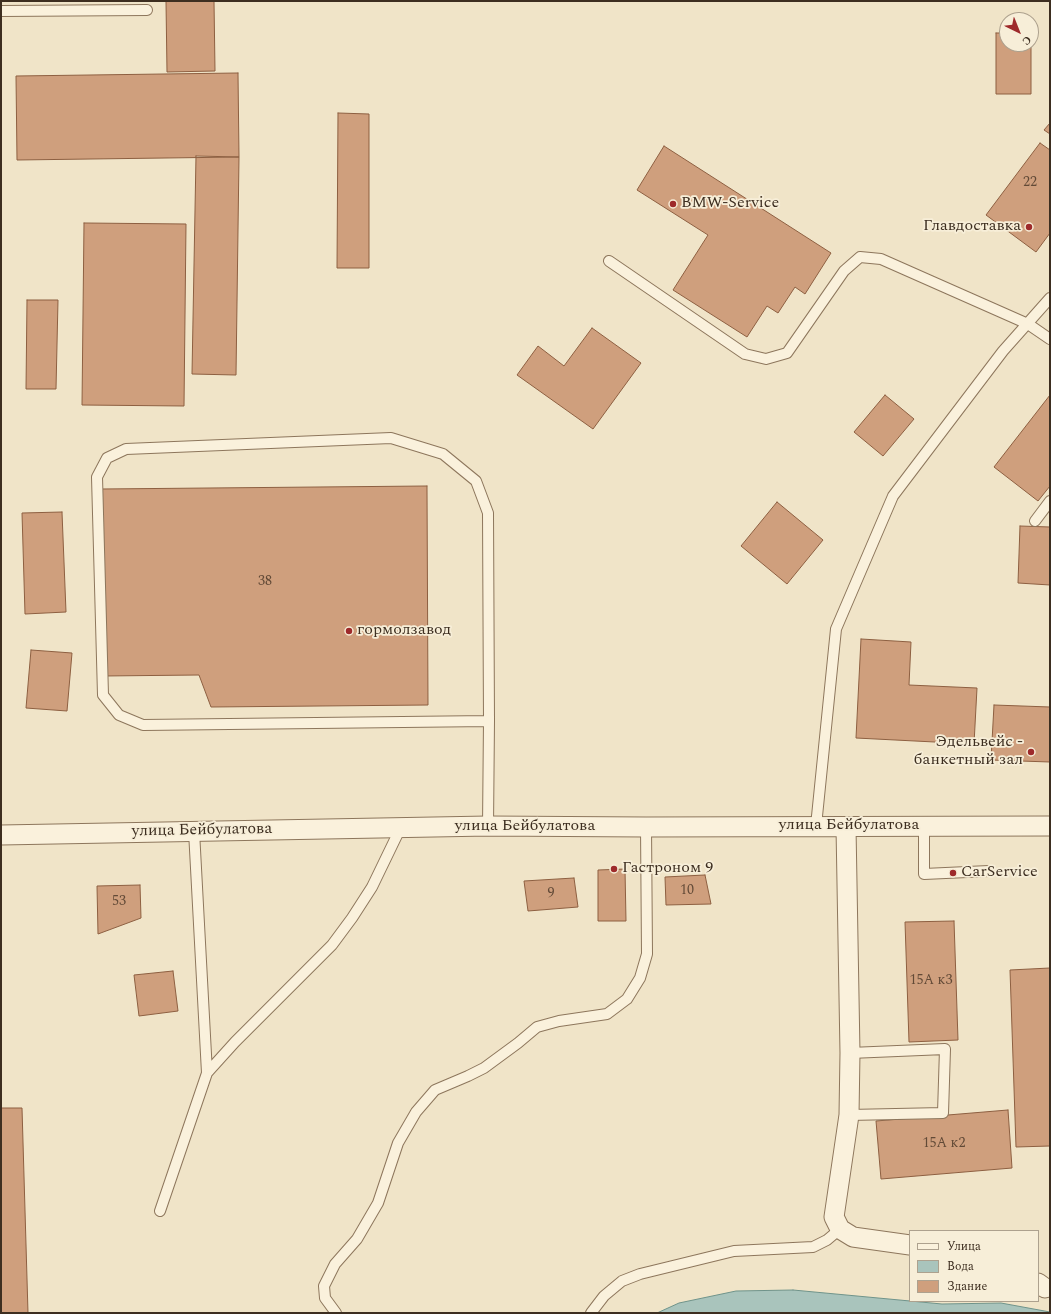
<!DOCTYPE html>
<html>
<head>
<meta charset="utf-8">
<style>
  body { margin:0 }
  #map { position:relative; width:1051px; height:1314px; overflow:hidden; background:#f0e4c8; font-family:Spectral,serif }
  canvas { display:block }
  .frame { position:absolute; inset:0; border:2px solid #3d2e20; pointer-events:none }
  .legend { position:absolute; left:909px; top:1230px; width:130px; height:72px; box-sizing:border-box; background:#f7eed8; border:1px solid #ada18e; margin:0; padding:5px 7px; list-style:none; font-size:12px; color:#3d2e20 }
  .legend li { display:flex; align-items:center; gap:8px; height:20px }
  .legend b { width:20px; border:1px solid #ada18e }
  .north { position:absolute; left:999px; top:12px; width:40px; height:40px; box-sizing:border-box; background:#f7eed8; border:1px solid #ada18e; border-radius:50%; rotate:137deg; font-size:11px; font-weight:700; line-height:16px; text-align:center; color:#3d2e20 }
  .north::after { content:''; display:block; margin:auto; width:14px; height:18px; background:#9e2a2b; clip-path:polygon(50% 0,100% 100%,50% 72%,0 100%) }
</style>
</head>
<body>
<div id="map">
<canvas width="1051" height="1314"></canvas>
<div class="frame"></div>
<ul class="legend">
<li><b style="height:5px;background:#faf1dc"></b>Улица</li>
<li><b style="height:11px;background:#a9c4bc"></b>Вода</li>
<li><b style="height:11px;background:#cf9f7d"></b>Здание</li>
</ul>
<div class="north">С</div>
</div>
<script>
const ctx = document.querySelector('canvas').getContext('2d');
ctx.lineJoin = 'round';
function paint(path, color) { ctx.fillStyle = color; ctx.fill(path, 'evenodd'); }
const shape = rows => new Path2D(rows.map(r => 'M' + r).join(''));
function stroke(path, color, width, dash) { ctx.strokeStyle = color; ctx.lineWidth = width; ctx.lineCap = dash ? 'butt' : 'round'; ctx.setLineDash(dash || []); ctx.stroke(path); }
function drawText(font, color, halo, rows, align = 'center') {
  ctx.font = font + ' Spectral,serif'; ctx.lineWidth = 3.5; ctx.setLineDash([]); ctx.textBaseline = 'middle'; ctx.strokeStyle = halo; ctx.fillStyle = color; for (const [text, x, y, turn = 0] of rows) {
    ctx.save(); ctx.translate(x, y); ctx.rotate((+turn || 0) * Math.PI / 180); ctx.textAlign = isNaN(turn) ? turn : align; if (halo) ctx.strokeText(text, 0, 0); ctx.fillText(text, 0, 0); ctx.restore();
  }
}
const water = shape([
  [793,1290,942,1304,1001,1303,1050,1312,1050,1313,657,1313,679,1303,736,1291,793,1290]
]);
const building = shape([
  [166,1,214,1,215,71,167,72,166,1],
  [996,33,1007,33,1007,44,1031,44,1031,94,996,94,996,33],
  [238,73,239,157,17,160,16,76,238,73],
  [338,113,369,114,369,268,337,268,338,113],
  [1050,123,1050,134,1044,130,1050,123],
  [1040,143,1050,150,1050,233,1036,252,986,215,1040,143],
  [664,146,831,253,805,294,795,287,778,313,767,306,747,337,673,290,708,235,637,190,664,146],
  [196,156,239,157,236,375,192,374,196,156],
  [84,223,186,224,184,406,82,405,84,223],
  [27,300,58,300,56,389,26,389,27,300],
  [592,328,641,363,593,429,517,375,538,346,564,366,592,328],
  [885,395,914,419,883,456,854,432,885,395],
  [1050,395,1050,486,1038,501,994,467,1050,395],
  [427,486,428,705,211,707,199,675,103,676,101,489,427,486],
  [777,502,823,540,787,584,741,546,777,502],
  [62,512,66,612,25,614,22,513,62,512],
  [1020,526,1050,527,1050,585,1018,583,1020,526],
  [861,639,911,642,909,685,977,688,974,744,856,738,861,639],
  [31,650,72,653,67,711,26,708,31,650],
  [994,705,1050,707,1050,762,991,760,994,705],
  [625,869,626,921,598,921,598,870,625,869],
  [705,875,711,904,666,905,665,877,705,875],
  [574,878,578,907,528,911,524,881,574,878],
  [140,885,141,918,98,934,97,886,140,885],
  [954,921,958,1040,909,1042,905,922,954,921],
  [1050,968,1050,1146,1016,1147,1010,970,1050,968],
  [173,971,178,1011,139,1016,134,975,173,971],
  [1,1108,22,1108,28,1313,1,1313,1,1108],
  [1008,1110,1012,1168,881,1179,876,1121,1008,1110]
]);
const lane = shape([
  [1,11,147,10],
  [609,261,745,354,766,359,787,353,844,271,860,257,881,259,1028,324,1050,339],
  [1035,521,1050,501],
  [488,826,489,721,488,513,476,481,443,454,391,438,126,449,107,458,97,477,103,695,119,715,143,725,489,721],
  [816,826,836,629,893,496,1003,351,1050,298],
  [924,826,924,874,989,871],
  [194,831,207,1073],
  [849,1115,943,1113,945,1049,850,1053],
  [160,1211,207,1073,235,1042,332,945,352,918,372,887,401,827],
  [336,1313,325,1298,324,1286,335,1264,357,1239,378,1203,398,1143,416,1112,435,1090,468,1076,484,1068,518,1043,537,1027,559,1021,607,1014,627,999,640,978,647,954,646,827],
  [591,1313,604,1296,622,1281,640,1274,734,1251,813,1247,827,1240,840,1229]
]);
const street = shape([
  [846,827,850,1053,849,1115,834,1217,840,1229,853,1237,910,1245],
  [1,835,488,826,646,827,1050,826],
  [1038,1283,1045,1288]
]);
const markers = [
  [673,204,4,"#9e2a2b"],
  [1029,227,4,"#9e2a2b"],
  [349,631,4,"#9e2a2b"],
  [1031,752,4,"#9e2a2b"],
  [614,869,4,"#9e2a2b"],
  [953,873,4,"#9e2a2b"]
];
const numberNames = [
  ["22",1030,183],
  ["38",265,582],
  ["10",687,891],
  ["9",551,894],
  ["53",119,902],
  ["15А к3",931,981],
  ["15А к2",944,1144]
];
const poiNames = [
  ["BMW-Service",681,204],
  ["Главдоставка",1021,227,"right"],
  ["гормолзавод",357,631],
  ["Эдельвейс -",1023,743,"right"],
  ["банкетный зал",1023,761,"right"],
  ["Гастроном 9",622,869],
  ["CarService",961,873]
];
const streetNames = [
  ["улица Бейбулатова",849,826],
  ["улица Бейбулатова",525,827],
  ["улица Бейбулатова",202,831,-1]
];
paint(water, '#a9c4bc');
stroke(water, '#6f938a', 1);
paint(building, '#cf9f7d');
stroke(building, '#8d5f41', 1);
stroke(lane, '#8d765c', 12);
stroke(street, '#8d765c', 21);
stroke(lane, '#faf1dc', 10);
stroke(street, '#faf1dc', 19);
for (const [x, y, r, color] of markers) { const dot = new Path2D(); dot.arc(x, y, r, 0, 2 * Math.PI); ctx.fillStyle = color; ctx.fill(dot); stroke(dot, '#f7eed8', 1.5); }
drawText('14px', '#624a37', null, numberNames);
drawText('16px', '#3d2e20', '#f7eed8', poiNames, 'left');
drawText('16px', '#3d2e20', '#f7eed8', streetNames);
</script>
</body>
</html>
